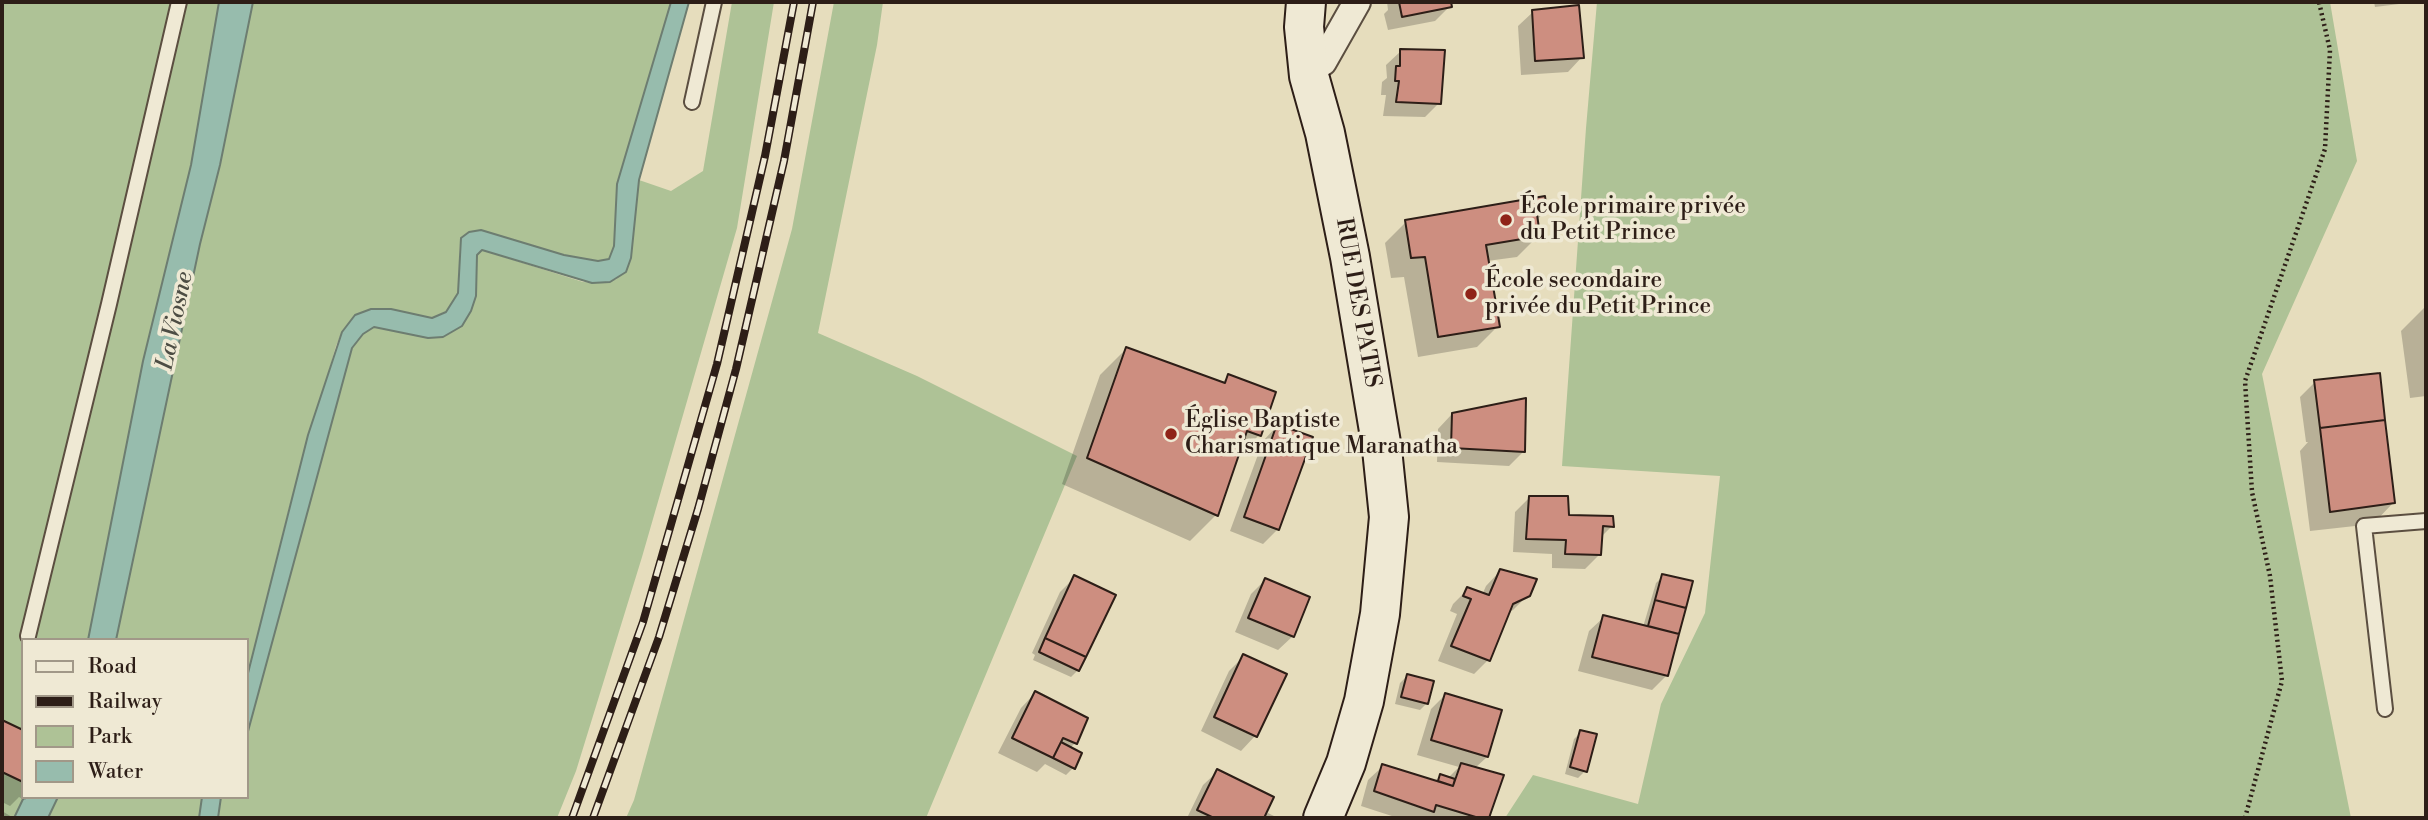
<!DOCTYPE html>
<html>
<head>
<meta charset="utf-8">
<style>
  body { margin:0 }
  #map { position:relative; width:2428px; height:820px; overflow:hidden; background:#e6ddbd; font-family:"Libre Bodoni",serif }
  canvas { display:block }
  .frame { position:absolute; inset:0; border:4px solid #2d1e17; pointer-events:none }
  .legend { position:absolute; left:21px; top:638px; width:228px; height:161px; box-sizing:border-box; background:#efe9d4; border:2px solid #a19888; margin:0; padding:9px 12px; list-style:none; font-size:21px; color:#2d1e17 }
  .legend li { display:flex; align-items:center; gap:14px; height:35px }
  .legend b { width:35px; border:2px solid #a19888 }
</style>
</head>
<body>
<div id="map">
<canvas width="2428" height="820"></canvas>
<div class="frame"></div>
<ul class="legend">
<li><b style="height:9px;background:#efe9d4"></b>Road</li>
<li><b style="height:9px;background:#2d1e17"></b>Railway</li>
<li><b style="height:19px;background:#aec296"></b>Park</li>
<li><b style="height:19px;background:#97bcad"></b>Water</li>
</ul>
</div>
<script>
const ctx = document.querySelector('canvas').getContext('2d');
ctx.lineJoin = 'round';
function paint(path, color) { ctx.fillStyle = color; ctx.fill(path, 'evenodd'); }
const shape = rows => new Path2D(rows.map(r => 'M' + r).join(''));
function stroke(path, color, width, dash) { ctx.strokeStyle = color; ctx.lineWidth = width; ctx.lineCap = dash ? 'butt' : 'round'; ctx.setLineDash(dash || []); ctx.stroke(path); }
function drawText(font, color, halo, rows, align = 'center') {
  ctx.font = font + ' "Libre Bodoni",serif'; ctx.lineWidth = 7; ctx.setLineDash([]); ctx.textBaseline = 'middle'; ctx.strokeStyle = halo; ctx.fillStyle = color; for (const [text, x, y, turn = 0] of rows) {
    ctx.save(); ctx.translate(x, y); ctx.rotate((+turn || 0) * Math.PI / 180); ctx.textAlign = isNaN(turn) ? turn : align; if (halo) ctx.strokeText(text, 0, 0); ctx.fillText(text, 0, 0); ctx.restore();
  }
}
const green = shape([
  [2,2,219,2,191,165,143,361,88,640,23,640,24,797,14,818,2,818],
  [253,2,671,2,617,184,614,246,609,259,598,261,564,255,481,230,460,244,458,293,446,312,432,318,355,315,342,332,336,346,289,508,247,677,247,640,116,640,200,244,220,165],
  [732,2,774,2,737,228,642,557,576,771,557,818,218,818,221,797,247,797,247,735,352,348,363,334,374,327,428,338,443,337,476,296,477,255,482,250,583,282,602,283,617,279,639,180,671,191,703,171],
  [834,2,883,2,877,45,818,333,917,376,1077,456,926,818,626,818,634,800,792,229],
  [1597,2,2330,2,2357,161,2262,374,2351,818,1505,818,1533,775,1638,804,1661,704,1705,613,1720,476,1562,466,1586,128],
  [58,797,202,797,199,818,48,818]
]);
const water = shape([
  [219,2,253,2,220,165,200,244,116,640,88,640,143,361,191,165,219,2],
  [671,2,689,2,639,180,631,258,626,272,610,282,592,283,482,250,477,255,476,296,471,311,462,326,443,337,428,338,374,327,363,334,352,348,247,735,247,677,308,435,342,332,355,315,371,309,391,309,432,318,446,312,458,293,461,238,469,232,481,230,564,255,598,261,609,259,614,246,617,184,671,2],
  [24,797,58,797,48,818,14,818,24,797],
  [202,797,221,797,218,818,199,818,202,797]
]);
const shadow = shape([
  [1387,2,1449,2,1450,6,1435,21,1388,30,1384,14,1388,10],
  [2374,2,2415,2,2375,7],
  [1533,12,1582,57,1568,72,1521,75,1518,26],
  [1401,51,1439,103,1425,117,1383,116,1386,95,1381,95,1382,82,1387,78,1386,65],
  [1545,211,1536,221,1538,236,1517,257,1487,261,1498,326,1477,347,1418,357,1404,277,1391,278,1385,243,1406,222],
  [2426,306,2426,396,2410,398,2401,331],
  [1126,349,1222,383,1228,376,1259,435,1236,459,1216,515,1190,541,1062,484,1100,375],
  [2315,382,2393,503,2373,524,2310,531,2300,451,2308,442,2306,442,2300,397],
  [1452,414,1523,452,1509,466,1437,462,1438,429],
  [1277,426,1278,529,1263,544,1230,531,1263,441],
  [1529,498,1567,517,1612,526,1600,538,1600,554,1585,569,1552,568,1552,554,1513,552,1515,512],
  [1500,571,1528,595,1513,610,1507,613,1488,660,1474,674,1438,661,1457,614,1450,611,1453,604,1468,589,1482,595,1486,586],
  [1663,576,1691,582,1667,675,1652,690,1578,671,1589,631,1604,617,1643,627,1656,583],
  [1074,578,1078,670,1071,677,1033,660,1035,655,1032,653,1060,592],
  [1265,580,1293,636,1278,650,1235,632,1251,594],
  [1244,656,1284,675,1255,736,1241,751,1201,731,1229,671],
  [1407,676,1427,703,1420,710,1395,704,1400,683],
  [1035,693,1075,743,1069,749,1073,768,1066,775,1045,764,1037,772,998,753,1021,708],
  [1445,695,1487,757,1475,768,1501,776,1487,818,1398,818,1361,806,1368,780,1383,766,1434,782,1440,776,1448,778,1459,767,1417,755,1431,709],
  [2,723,23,733,23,797,28,797,25,800,19,797,10,806,2,802],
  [1581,732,1585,771,1578,778,1565,774,1574,739],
  [1218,771,1271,798,1261,818,1187,818,1203,785],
  [2,811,12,817,12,818,2,818],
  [1268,813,1278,818,1263,818]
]);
const building = shape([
  [1399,2,1451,2,1452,7,1402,17,1399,2],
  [1579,5,1584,58,1535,61,1532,10,1579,5],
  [1400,49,1445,50,1441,104,1396,102,1399,81,1395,81,1396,66,1400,66,1400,49],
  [1545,196,1547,212,1537,214,1540,236,1486,245,1500,327,1438,337,1425,257,1411,258,1405,220,1545,196],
  [1126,347,1225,383,1228,374,1276,392,1261,436,1247,431,1218,516,1087,458,1126,347],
  [2380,373,2385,420,2320,428,2314,380,2380,373],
  [1526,398,1525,452,1451,448,1452,413,1526,398],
  [2385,420,2395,503,2330,512,2320,428,2385,420],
  [1277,424,1313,437,1279,530,1244,517,1277,424],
  [1529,496,1568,496,1569,515,1613,516,1614,527,1603,526,1601,555,1565,554,1566,540,1526,539,1529,496],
  [1500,569,1537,579,1530,596,1513,604,1490,661,1451,646,1471,599,1463,596,1467,587,1489,595,1500,569],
  [1662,574,1693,581,1686,608,1655,600,1662,574],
  [1074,575,1116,595,1086,657,1045,638,1074,575],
  [1265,578,1310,597,1294,637,1248,618,1265,578],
  [1655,600,1686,608,1679,634,1648,626,1655,600],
  [1603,615,1679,634,1668,676,1592,657,1603,615],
  [1045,638,1086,657,1079,671,1039,652,1045,638],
  [1243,654,1287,674,1257,737,1214,717,1243,654],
  [1407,674,1434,681,1428,704,1401,697,1407,674],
  [1035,691,1088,718,1077,744,1063,738,1053,758,1012,738,1035,691],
  [1445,693,1502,710,1488,757,1431,740,1445,693],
  [2,720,23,730,23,782,2,772,2,720],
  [1580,730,1597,734,1587,772,1570,767,1580,730],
  [1061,742,1082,753,1075,769,1053,758,1061,742],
  [1461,763,1504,775,1489,818,1479,818,1436,805,1434,812,1374,791,1382,764,1453,786,1461,763],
  [1217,769,1274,797,1264,818,1214,818,1197,810,1217,769],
  [1440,774,1455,779,1453,786,1438,781,1440,774]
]);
const path = shape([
  [2245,818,2282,681,2270,576,2252,492,2245,381,2325,149,2330,50,2319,2]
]);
const service = shape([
  [692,102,714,2],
  [28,636,109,304,179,2],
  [2385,709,2364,526,2426,521]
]);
const minor = shape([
  [1323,62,1357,2]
]);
const secondary = shape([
  [1306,2,1304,27,1309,76,1325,133,1350,257,1382,449,1389,517,1380,614,1364,701,1346,763,1323,818]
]);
const rail = shape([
  [572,818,643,622,717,364,765,156,794,2],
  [593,818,659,637,698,509,736,369,784,161,813,2]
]);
const markers = [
  [1506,220,7,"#8f2418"],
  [1471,294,7,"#8f2418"],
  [1171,434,7,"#8f2418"]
];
const poiNames = [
  ["École primaire privée",1520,207],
  ["du Petit Prince",1520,233],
  ["École secondaire",1485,281],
  ["privée du Petit Prince",1485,307],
  ["Église Baptiste",1185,421],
  ["Charismatique Maranatha",1185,447]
];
const streetNames = [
  ["RUE DES PATIS",1357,303,80]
];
const waterNames = [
  ["La Viosne",176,321,-78]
];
paint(green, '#aec296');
paint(water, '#97bcad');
stroke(water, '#6d7d71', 2);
paint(shadow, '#0003');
paint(building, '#cd8e80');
stroke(building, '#2d1e17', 2);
stroke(service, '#5b4e40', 18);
stroke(minor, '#5b4e40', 30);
stroke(secondary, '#2d1e17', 42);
stroke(path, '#2d1e17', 4.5, [2, 3.5]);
stroke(service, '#efe9d4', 14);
stroke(minor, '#efe9d4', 26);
stroke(secondary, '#efe9d4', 38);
stroke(rail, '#2d1e17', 8);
stroke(rail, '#efe9d4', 5, [16]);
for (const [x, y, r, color] of markers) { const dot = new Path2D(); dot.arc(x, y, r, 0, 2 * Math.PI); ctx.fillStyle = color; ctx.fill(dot); stroke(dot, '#efe9d4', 2.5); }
drawText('23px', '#2d1e17', '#efe9d4', poiNames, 'left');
drawText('23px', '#2d1e17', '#efe9d4', streetNames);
drawText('italic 24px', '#4d4d44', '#efe9d4', waterNames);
</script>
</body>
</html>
